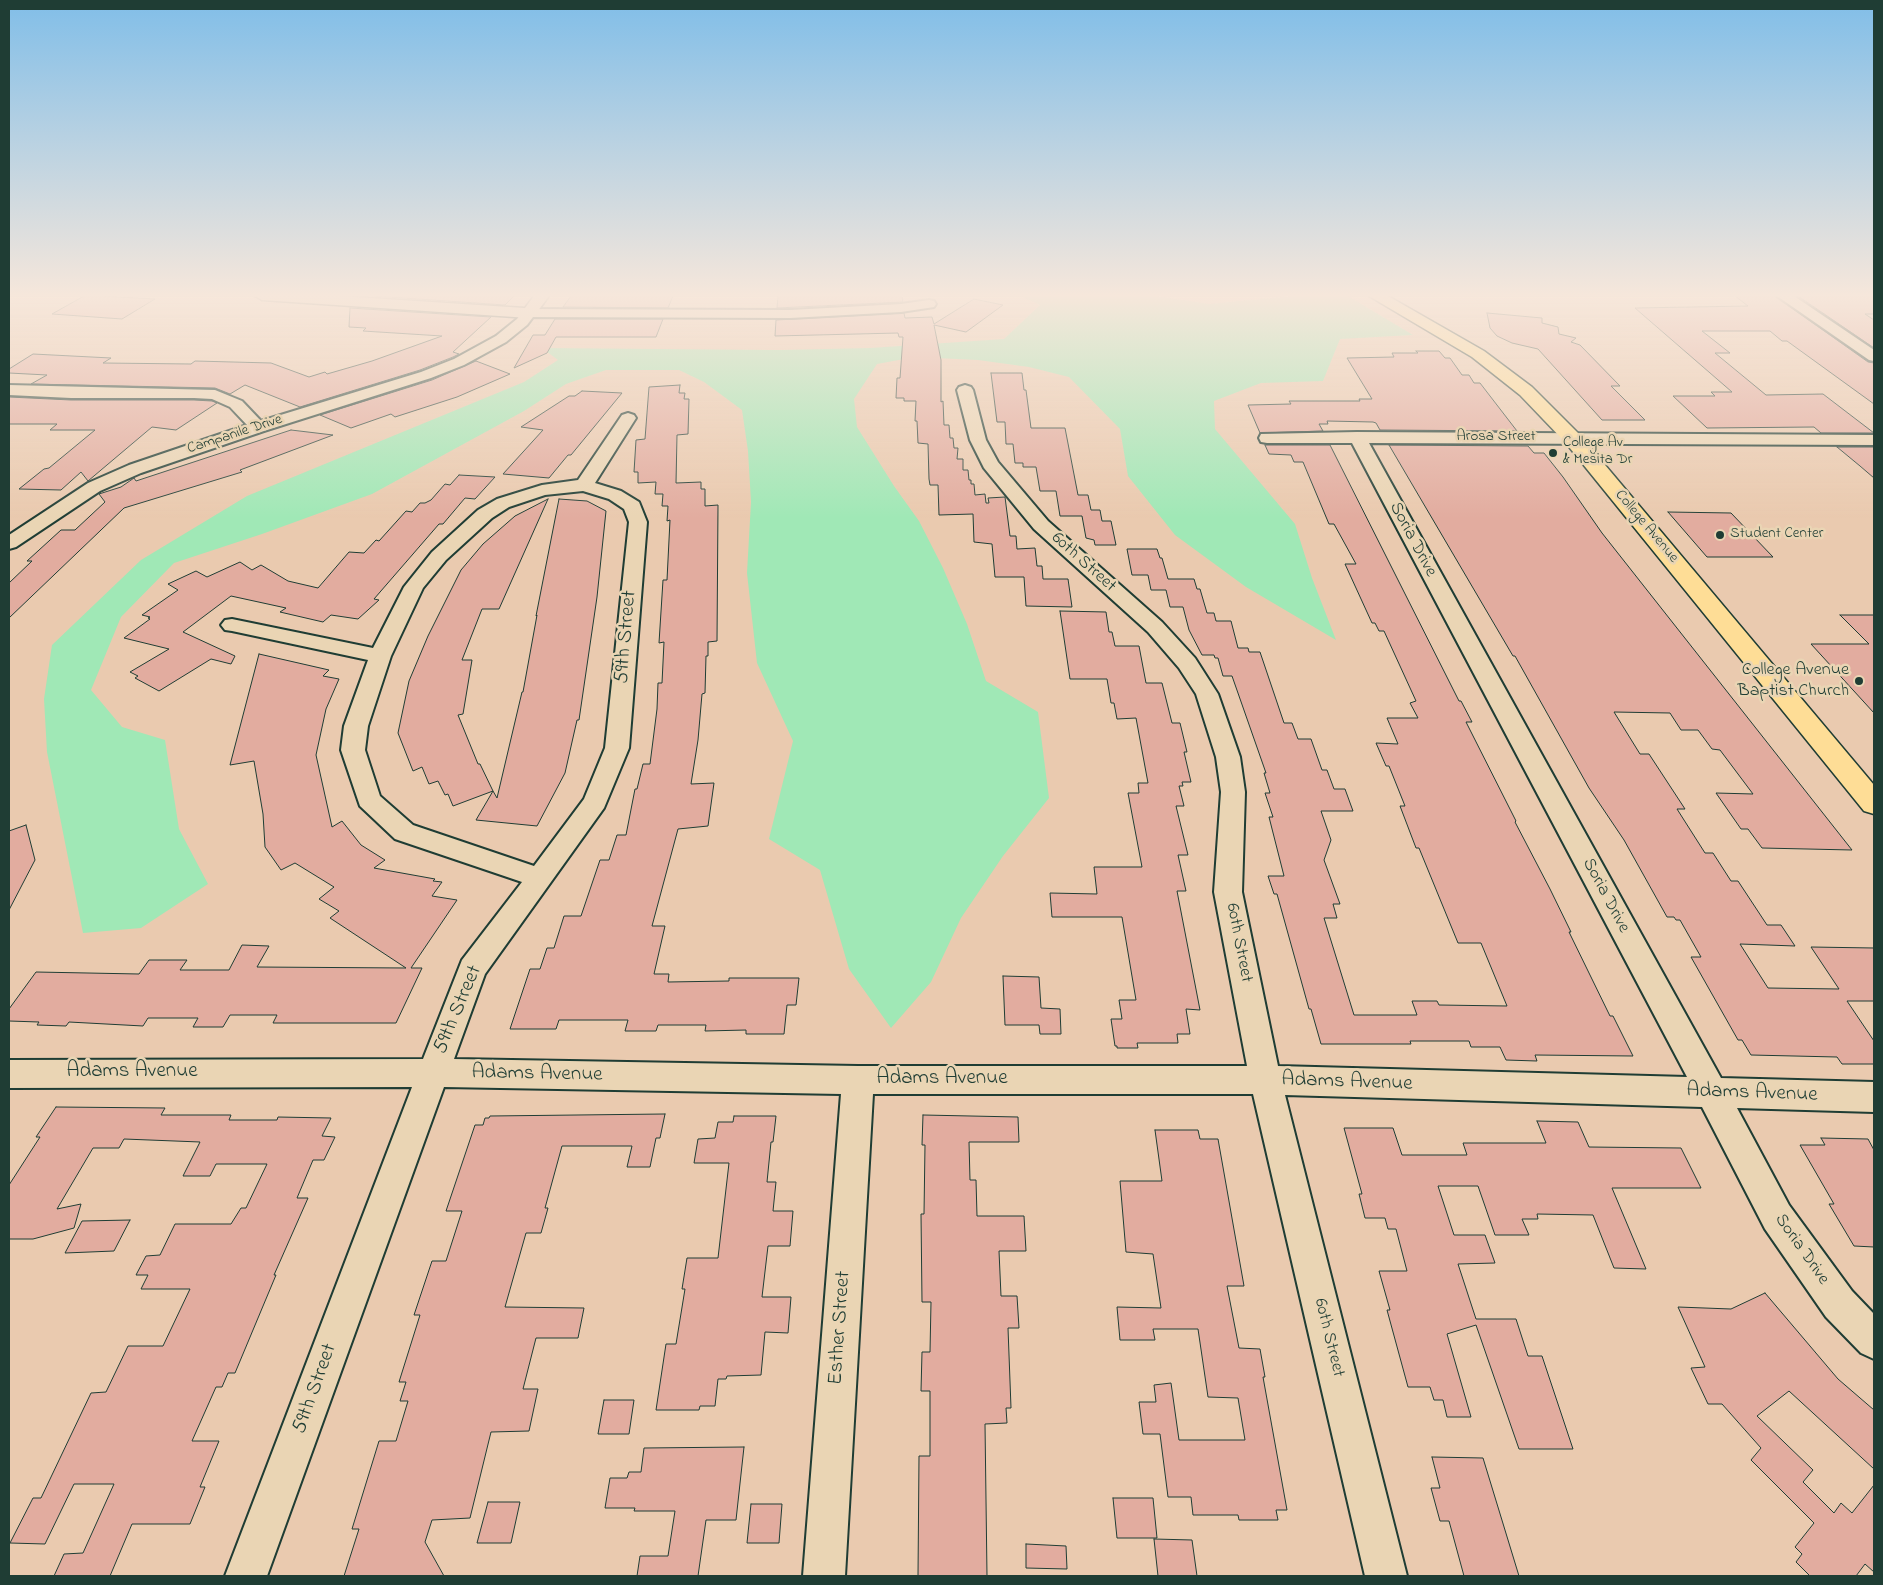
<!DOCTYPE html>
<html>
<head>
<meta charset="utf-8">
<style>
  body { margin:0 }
  #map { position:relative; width:1883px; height:1585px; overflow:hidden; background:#eacaaf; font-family:"Indie Flower",sans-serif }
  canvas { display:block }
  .frame { position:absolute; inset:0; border:10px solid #1f3d34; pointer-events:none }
</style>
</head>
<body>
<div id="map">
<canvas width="1883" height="1585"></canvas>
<div class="frame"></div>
</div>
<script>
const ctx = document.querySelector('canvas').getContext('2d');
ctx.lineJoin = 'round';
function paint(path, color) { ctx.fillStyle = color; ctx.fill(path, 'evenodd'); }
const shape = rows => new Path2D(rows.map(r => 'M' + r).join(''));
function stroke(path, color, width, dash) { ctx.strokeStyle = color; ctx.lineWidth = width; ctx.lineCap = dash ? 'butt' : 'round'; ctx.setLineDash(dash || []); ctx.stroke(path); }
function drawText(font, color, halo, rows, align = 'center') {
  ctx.font = font + ' "Indie Flower",sans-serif'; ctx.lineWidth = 5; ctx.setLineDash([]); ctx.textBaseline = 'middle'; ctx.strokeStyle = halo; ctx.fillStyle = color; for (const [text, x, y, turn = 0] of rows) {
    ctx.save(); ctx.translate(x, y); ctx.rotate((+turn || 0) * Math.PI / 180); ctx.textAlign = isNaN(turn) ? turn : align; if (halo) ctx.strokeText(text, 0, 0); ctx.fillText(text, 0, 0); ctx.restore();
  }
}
const green = shape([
  [1021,296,1157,296,1209,304,1292,296,1348,296,1413,335,1340,339,1323,381,1261,383,1214,401,1215,429,1295,524,1312,578,1336,640,1246,587,1175,535,1128,476,1120,429,1069,377,1029,367,978,360,915,357,877,364,854,399,857,427,894,486,919,521,943,568,967,624,986,681,1038,712,1049,798,1003,856,961,918,931,982,891,1028,849,969,820,870,769,839,793,741,757,663,747,573,751,502,748,451,742,410,704,382,679,370,606,370,566,384,524,411,372,494,262,534,174,563,121,617,91,690,122,727,165,740,179,829,208,884,141,928,83,933,47,752,44,699,52,645,141,560,247,496,524,382,558,360,542,348,779,350,870,348,1004,339,1040,305]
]);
const building = shape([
  [84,296,101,296,155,299,122,319,52,314,84,296],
  [374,296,514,296,505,305,374,296],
  [571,296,673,296,668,308,563,307,571,296],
  [778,296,902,296,903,302,777,308,778,296],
  [1735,296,1775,296,1868,362,1874,363,1874,404,1787,341,1782,341,1770,331,1702,331,1730,353,1715,353,1766,395,1823,394,1874,433,1821,433,1814,427,1707,428,1673,396,1715,396,1711,392,1732,392,1635,308,1748,306,1735,296],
  [1798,296,1874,296,1874,314,1865,314,1874,320,1874,348,1798,296],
  [974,299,1003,305,966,332,934,325,941,360,941,402,943,401,944,425,949,425,950,438,953,438,954,448,958,448,957,459,963,459,963,470,968,470,969,480,971,480,971,484,974,484,975,495,985,494,986,503,989,503,988,498,1005,497,1010,536,1016,536,1017,549,1035,548,1037,566,1042,566,1043,579,1068,579,1072,607,1026,606,1024,577,995,577,992,544,974,542,973,514,939,515,938,485,930,485,929,479,928,444,918,443,917,421,915,421,916,401,904,401,904,398,896,398,897,378,900,378,903,337,899,337,898,333,775,336,776,320,904,313,905,318,932,317,934,324,974,299],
  [350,308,491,317,453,352,459,354,453,357,420,370,300,407,245,385,230,394,215,388,31,384,47,375,9,373,9,369,33,354,111,358,103,363,191,364,195,361,271,363,309,377,325,372,327,374,372,361,442,336,363,331,366,328,349,327,350,308],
  [1487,313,1542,318,1542,323,1558,327,1559,334,1576,338,1571,342,1580,345,1620,386,1611,386,1645,420,1602,420,1538,349,1512,343,1497,336,1490,328,1487,313],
  [555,319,663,319,656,337,556,337,547,353,514,368,533,335,545,335,555,319],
  [1416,351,1439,351,1445,358,1450,358,1462,375,1469,375,1474,383,1480,383,1517,431,1380,430,1376,423,1373,422,1327,421,1328,424,1319,424,1323,431,1260,433,1248,405,1291,404,1289,401,1360,401,1359,399,1372,399,1347,358,1394,357,1392,353,1418,353,1416,351],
  [476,361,510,374,457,397,395,417,391,414,351,428,320,415,432,380,476,361],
  [991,373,1022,373,1024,390,1026,390,1031,428,1065,428,1078,495,1088,495,1091,510,1100,510,1102,521,1111,521,1116,545,1095,545,1094,540,1086,538,1082,516,1060,516,1056,491,1040,491,1036,467,1023,467,1023,463,1015,463,1013,444,1006,444,1005,422,997,422,991,373],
  [680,385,679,393,685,393,684,399,689,399,688,434,677,435,676,483,701,482,701,489,705,489,705,506,718,505,717,641,708,642,708,656,706,656,705,693,702,694,698,740,691,784,714,783,708,826,678,829,652,926,665,926,654,974,669,974,668,982,729,981,729,978,799,978,796,1005,787,1005,784,1034,746,1034,746,1030,705,1031,706,1025,658,1025,656,1031,625,1031,628,1020,559,1020,556,1029,510,1029,530,969,540,969,547,948,554,948,564,916,581,916,600,860,609,860,617,835,626,835,635,789,637,789,643,764,650,764,657,709,658,683,662,683,664,642,659,643,663,580,667,580,670,520,667,521,668,506,662,506,663,494,655,494,656,482,638,483,638,472,634,472,636,440,645,439,649,387,680,385],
  [582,391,622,393,571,455,568,455,549,478,503,474,543,430,521,427,569,396,575,396,582,391],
  [9,397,71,400,194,400,212,401,217,403,176,430,152,427,88,481,81,472,61,490,19,489,44,469,49,468,95,430,50,430,57,424,9,424,9,397],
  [291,430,333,435,240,470,242,472,124,508,9,618,9,583,32,561,27,561,61,530,75,530,105,502,99,494,121,487,134,478,136,481,291,430],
  [1265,445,1330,445,1459,701,1461,701,1472,722,1466,722,1516,821,1515,822,1550,889,1571,932,1569,932,1610,1016,1613,1016,1633,1056,1535,1055,1537,1061,1506,1060,1500,1047,1471,1047,1469,1041,1410,1041,1411,1044,1321,1044,1311,1009,1309,1009,1277,894,1274,894,1268,876,1284,876,1269,817,1273,817,1265,793,1270,793,1264,773,1266,773,1232,676,1223,676,1218,658,1215,658,1214,655,1202,655,1189,630,1183,607,1170,607,1166,590,1151,590,1148,575,1132,575,1127,549,1157,549,1160,558,1162,558,1168,579,1194,579,1197,589,1200,589,1207,613,1214,613,1216,621,1231,621,1238,648,1248,648,1249,652,1260,652,1284,723,1292,723,1298,739,1311,739,1322,770,1327,770,1334,789,1345,789,1353,811,1321,811,1331,840,1324,860,1340,904,1333,904,1337,918,1324,918,1354,1015,1417,1015,1412,1001,1437,1001,1439,1005,1507,1006,1481,943,1458,943,1419,848,1416,848,1400,806,1405,806,1389,766,1386,766,1376,743,1398,744,1387,718,1418,718,1410,703,1416,701,1384,631,1379,631,1375,623,1372,623,1345,564,1356,564,1334,524,1329,524,1303,462,1294,462,1291,455,1269,454,1265,445],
  [1389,445,1528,446,1534,453,1544,453,1563,477,1602,533,1852,850,1762,848,1748,829,1741,829,1716,793,1753,794,1720,750,1712,749,1698,730,1681,730,1670,713,1614,712,1640,754,1649,754,1685,809,1677,809,1705,853,1713,853,1731,881,1738,881,1767,925,1781,925,1795,946,1740,944,1768,988,1839,989,1811,947,1874,948,1874,1001,1847,1001,1874,1041,1874,1064,1842,1064,1837,1057,1751,1055,1742,1040,1738,1040,1691,957,1701,957,1680,920,1676,920,1674,917,1667,917,1624,840,1589,788,1515,656,1513,656,1389,445],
  [1837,447,1874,447,1874,478,1860,466,1837,447],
  [459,475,495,477,475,499,465,498,443,524,439,524,374,599,379,600,358,619,331,615,323,622,280,612,286,608,231,596,183,632,235,656,231,664,211,659,159,691,135,678,138,676,130,672,169,649,124,638,150,619,148,618,150,617,142,615,178,590,168,584,196,571,207,577,240,562,252,570,261,565,288,581,318,588,349,552,364,553,376,540,379,541,406,511,412,512,420,503,425,503,431,500,445,484,450,485,459,475],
  [548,499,499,609,482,609,462,660,472,660,463,714,458,715,478,764,480,764,493,791,453,806,448,794,445,795,438,781,429,784,422,767,413,771,398,733,409,681,428,636,461,570,483,544,515,516,548,499],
  [559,499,587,501,606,511,597,597,579,720,577,720,565,773,537,826,476,820,493,791,497,798,522,692,523,692,537,615,536,616,559,499],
  [1668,512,1731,513,1773,557,1707,557,1668,512],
  [1060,611,1106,612,1109,632,1112,632,1115,646,1139,646,1146,683,1162,683,1172,723,1180,723,1187,752,1184,752,1191,782,1182,782,1183,786,1179,786,1184,806,1176,806,1188,855,1178,855,1186,891,1177,891,1200,1010,1186,1009,1190,1034,1177,1034,1178,1043,1137,1043,1138,1048,1117,1048,1117,1046,1115,1046,1111,1019,1122,1019,1119,1000,1136,1000,1122,917,1052,917,1050,893,1097,894,1094,867,1142,867,1128,793,1139,793,1138,783,1148,783,1136,718,1117,719,1114,703,1111,703,1107,679,1070,679,1060,611],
  [1840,615,1874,615,1874,713,1811,644,1869,644,1840,615],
  [259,654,329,670,323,676,339,679,326,709,316,755,332,827,342,821,361,845,385,860,374,868,435,879,433,881,442,882,432,896,457,900,411,968,422,968,396,1023,273,1023,277,1015,230,1015,223,1027,193,1027,198,1018,148,1018,143,1026,69,1022,66,1026,37,1025,39,1022,9,1021,9,1009,36,972,139,974,149,960,187,960,180,970,229,970,242,945,269,946,257,967,406,968,330,918,339,911,319,899,334,887,295,863,281,870,265,847,263,814,254,761,230,765,259,654],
  [26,825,35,860,9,910,9,831,26,825],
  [1003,976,1039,977,1041,1008,1060,1009,1061,1034,1040,1034,1039,1025,1005,1025,1003,976],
  [56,1107,165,1108,161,1115,231,1115,229,1120,277,1120,278,1117,331,1118,322,1136,335,1137,324,1160,313,1160,297,1198,308,1198,274,1275,276,1275,235,1373,228,1373,222,1387,216,1387,192,1441,219,1441,200,1487,205,1487,190,1524,132,1524,110,1576,54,1576,64,1554,83,1553,114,1484,74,1484,45,1544,10,1543,33,1498,41,1498,91,1393,106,1392,128,1346,163,1346,190,1289,141,1289,148,1275,136,1275,146,1256,160,1255,175,1224,231,1224,241,1208,246,1208,267,1164,216,1164,210,1176,183,1176,200,1142,124,1139,119,1148,93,1148,57,1209,81,1204,74,1228,33,1239,9,1239,9,1185,40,1137,36,1137,56,1107],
  [665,1114,660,1138,656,1138,650,1167,627,1167,632,1146,562,1146,545,1208,548,1208,541,1233,526,1233,505,1307,584,1308,578,1338,536,1338,523,1389,538,1389,529,1431,491,1432,470,1518,432,1520,425,1542,444,1576,344,1576,359,1529,352,1529,379,1441,396,1441,408,1401,400,1401,406,1382,399,1382,420,1315,414,1315,432,1261,446,1261,462,1211,446,1211,475,1125,483,1125,485,1118,489,1118,490,1116,665,1114],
  [923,1115,1018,1117,1019,1142,969,1142,970,1180,976,1180,977,1216,1024,1216,1026,1251,999,1251,1001,1296,1017,1296,1019,1328,1008,1328,1011,1408,1006,1408,1007,1423,985,1424,987,1576,918,1576,919,1456,930,1456,930,1391,921,1391,922,1352,930,1352,931,1302,922,1302,921,1214,924,1214,925,1145,922,1145,923,1115],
  [734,1116,776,1116,773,1142,771,1142,767,1182,776,1182,773,1211,793,1211,790,1246,768,1246,762,1297,791,1297,788,1333,765,1332,761,1375,727,1376,726,1379,718,1379,715,1406,700,1406,699,1410,656,1410,666,1344,676,1344,685,1289,682,1289,687,1258,718,1258,729,1163,694,1163,698,1139,715,1138,718,1122,733,1122,734,1116],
  [1537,1121,1578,1122,1589,1147,1681,1148,1701,1188,1612,1188,1646,1269,1614,1268,1593,1215,1537,1214,1538,1219,1522,1219,1529,1235,1495,1235,1478,1186,1438,1186,1454,1235,1485,1235,1495,1263,1458,1264,1476,1319,1516,1319,1528,1356,1542,1356,1573,1449,1519,1449,1476,1325,1447,1334,1471,1417,1447,1417,1443,1400,1434,1400,1430,1387,1408,1387,1387,1310,1390,1310,1379,1271,1407,1271,1396,1229,1388,1229,1385,1218,1365,1218,1359,1194,1362,1194,1344,1128,1393,1128,1402,1155,1467,1155,1463,1143,1546,1143,1537,1121],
  [1155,1130,1198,1130,1200,1139,1218,1139,1244,1286,1227,1286,1239,1348,1260,1349,1265,1377,1263,1377,1287,1510,1276,1510,1278,1520,1239,1520,1238,1515,1193,1515,1191,1497,1168,1497,1160,1434,1143,1434,1139,1402,1156,1402,1154,1385,1171,1383,1179,1440,1245,1440,1238,1398,1208,1397,1198,1329,1153,1329,1155,1340,1120,1340,1117,1307,1161,1308,1153,1254,1126,1252,1120,1181,1162,1181,1155,1130],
  [1821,1138,1868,1139,1874,1150,1874,1247,1854,1246,1829,1204,1834,1204,1800,1145,1825,1145,1821,1138],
  [130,1220,114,1251,65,1253,82,1221,130,1220],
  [1765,1293,1838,1379,1874,1410,1874,1469,1789,1391,1757,1416,1813,1470,1803,1482,1834,1513,1841,1503,1852,1513,1874,1485,1874,1572,1865,1564,1856,1576,1810,1576,1796,1562,1802,1554,1795,1547,1814,1523,1751,1460,1761,1448,1722,1404,1708,1404,1691,1368,1705,1367,1678,1307,1731,1309,1765,1293],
  [604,1400,634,1400,629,1434,598,1434,604,1400],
  [744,1447,736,1520,706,1520,698,1576,637,1576,640,1556,668,1556,675,1511,634,1511,635,1508,605,1508,610,1478,627,1478,629,1472,641,1472,644,1448,744,1447],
  [1432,1457,1483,1458,1519,1576,1464,1576,1449,1521,1440,1521,1431,1488,1440,1488,1432,1457],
  [1113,1498,1153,1498,1157,1538,1117,1538,1113,1498],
  [488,1502,520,1502,511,1543,477,1543,488,1502],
  [751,1504,782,1504,779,1543,747,1543,751,1504],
  [1154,1539,1192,1540,1197,1576,1158,1576,1154,1539],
  [1026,1544,1066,1546,1067,1569,1026,1568,1026,1544]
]);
const minor = shape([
  [1777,296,1794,296,1874,350,1874,361,1869,360,1777,296],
  [929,300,934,301,936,304,934,307,901,312,790,318,533,317,527,325,506,342,464,365,431,378,264,431,141,473,100,491,16,547,9,549,9,535,88,483,129,465,247,425,230,407,212,399,194,398,71,398,9,395,9,385,215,390,242,401,261,421,421,372,454,359,496,336,517,319,524,310,529,309,790,310,901,304,929,300],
  [965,385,971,387,973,390,986,440,998,462,1048,521,1162,622,1195,658,1218,694,1240,757,1245,792,1242,892,1278,1066,1687,1077,1352,443,1267,443,1261,442,1259,438,1261,434,1357,432,1874,435,1874,445,1369,443,1721,1078,1874,1082,1874,1112,1737,1108,1789,1205,1852,1291,1874,1314,1874,1359,1861,1353,1826,1317,1765,1229,1702,1107,1285,1095,1407,1576,1365,1576,1253,1094,873,1094,845,1576,803,1576,841,1094,444,1087,267,1576,225,1576,412,1087,9,1088,9,1060,423,1059,462,960,522,882,395,839,360,806,341,750,344,726,368,660,232,631,225,630,221,625,225,620,232,619,373,648,404,587,432,552,478,510,497,499,542,485,578,480,622,415,628,413,634,415,636,418,595,483,621,491,639,502,647,522,629,748,604,808,485,974,454,1059,858,1066,1247,1066,1214,892,1221,792,1216,757,1196,694,1179,668,1148,632,1034,529,984,468,970,440,957,390,959,387,965,385],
  [583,491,609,499,624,509,629,522,605,748,584,799,534,866,413,825,380,796,365,750,368,726,391,656,423,588,446,560,492,518,509,507,545,495,583,491]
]);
const tertiary = shape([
  [255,296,339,296,525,308,534,296,549,296,534,316,529,318,262,300,255,296]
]);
const primary = shape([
  [1369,296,1388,296,1484,351,1532,387,1579,434,1874,785,1874,814,1864,811,1565,442,1520,395,1472,357,1369,296]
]);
const markers = [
  [1553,453,5,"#1f3d34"],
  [1720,535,5,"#1f3d34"],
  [1859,681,5,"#1f3d34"]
];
const farStreetnames = [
  ["Campanile Drive",235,435,-18],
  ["Arosa Street",1496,438],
  ["College Avenue",1646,527,50]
];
const farPoinames = [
  ["College Av",1563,444],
  ["& Mesita Dr",1563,461],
  ["Student Center",1730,535]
];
const streetNames = [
  ["Soria Drive",1412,540,62],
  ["60th Street",1083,563,42],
  ["Soria Drive",1605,896,62],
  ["60th Street",1238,943,79],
  ["Soria Drive",1801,1250,55],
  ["60th Street",1328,1338,76]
];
const poiNames = [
  ["College Avenue",1849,671],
  ["Baptist Church",1849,692]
];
const nearStreetnames = [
  ["59th Street",627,637,-85],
  ["59th Street",459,1010,-67],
  ["Adams Avenue",132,1073],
  ["Adams Avenue",537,1075,1],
  ["Adams Avenue",942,1080],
  ["Adams Avenue",1347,1083,2],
  ["Adams Avenue",1752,1094,2],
  ["Esther Street",841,1328,-86],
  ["59th Street",316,1389,-70]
];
paint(green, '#a0e8b6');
paint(building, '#e2ac9f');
stroke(building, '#1f3d34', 1);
stroke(minor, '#1f3d34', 4);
stroke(tertiary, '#1f3d34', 3);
stroke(primary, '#1f3d34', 3);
paint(minor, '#ead5b4');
paint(tertiary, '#ead5b4');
paint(primary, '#fedd96');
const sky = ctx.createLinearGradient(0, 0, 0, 518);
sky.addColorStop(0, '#81bee8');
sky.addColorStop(0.57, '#f6e7db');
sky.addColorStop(1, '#f6e7db00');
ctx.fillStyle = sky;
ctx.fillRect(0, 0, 1883, 518);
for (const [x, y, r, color] of markers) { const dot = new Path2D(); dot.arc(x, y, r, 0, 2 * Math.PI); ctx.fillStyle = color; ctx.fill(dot); stroke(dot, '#ead5b4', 2); }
drawText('15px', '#1f3d34', '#ead5b4', farStreetnames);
drawText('15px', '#1f3d34', '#ead5b4', farPoinames, 'left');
drawText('18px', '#1f3d34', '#ead5b4', streetNames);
drawText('18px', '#1f3d34', '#ead5b4', poiNames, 'right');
drawText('21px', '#1f3d34', '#ead5b4', nearStreetnames);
</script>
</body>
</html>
